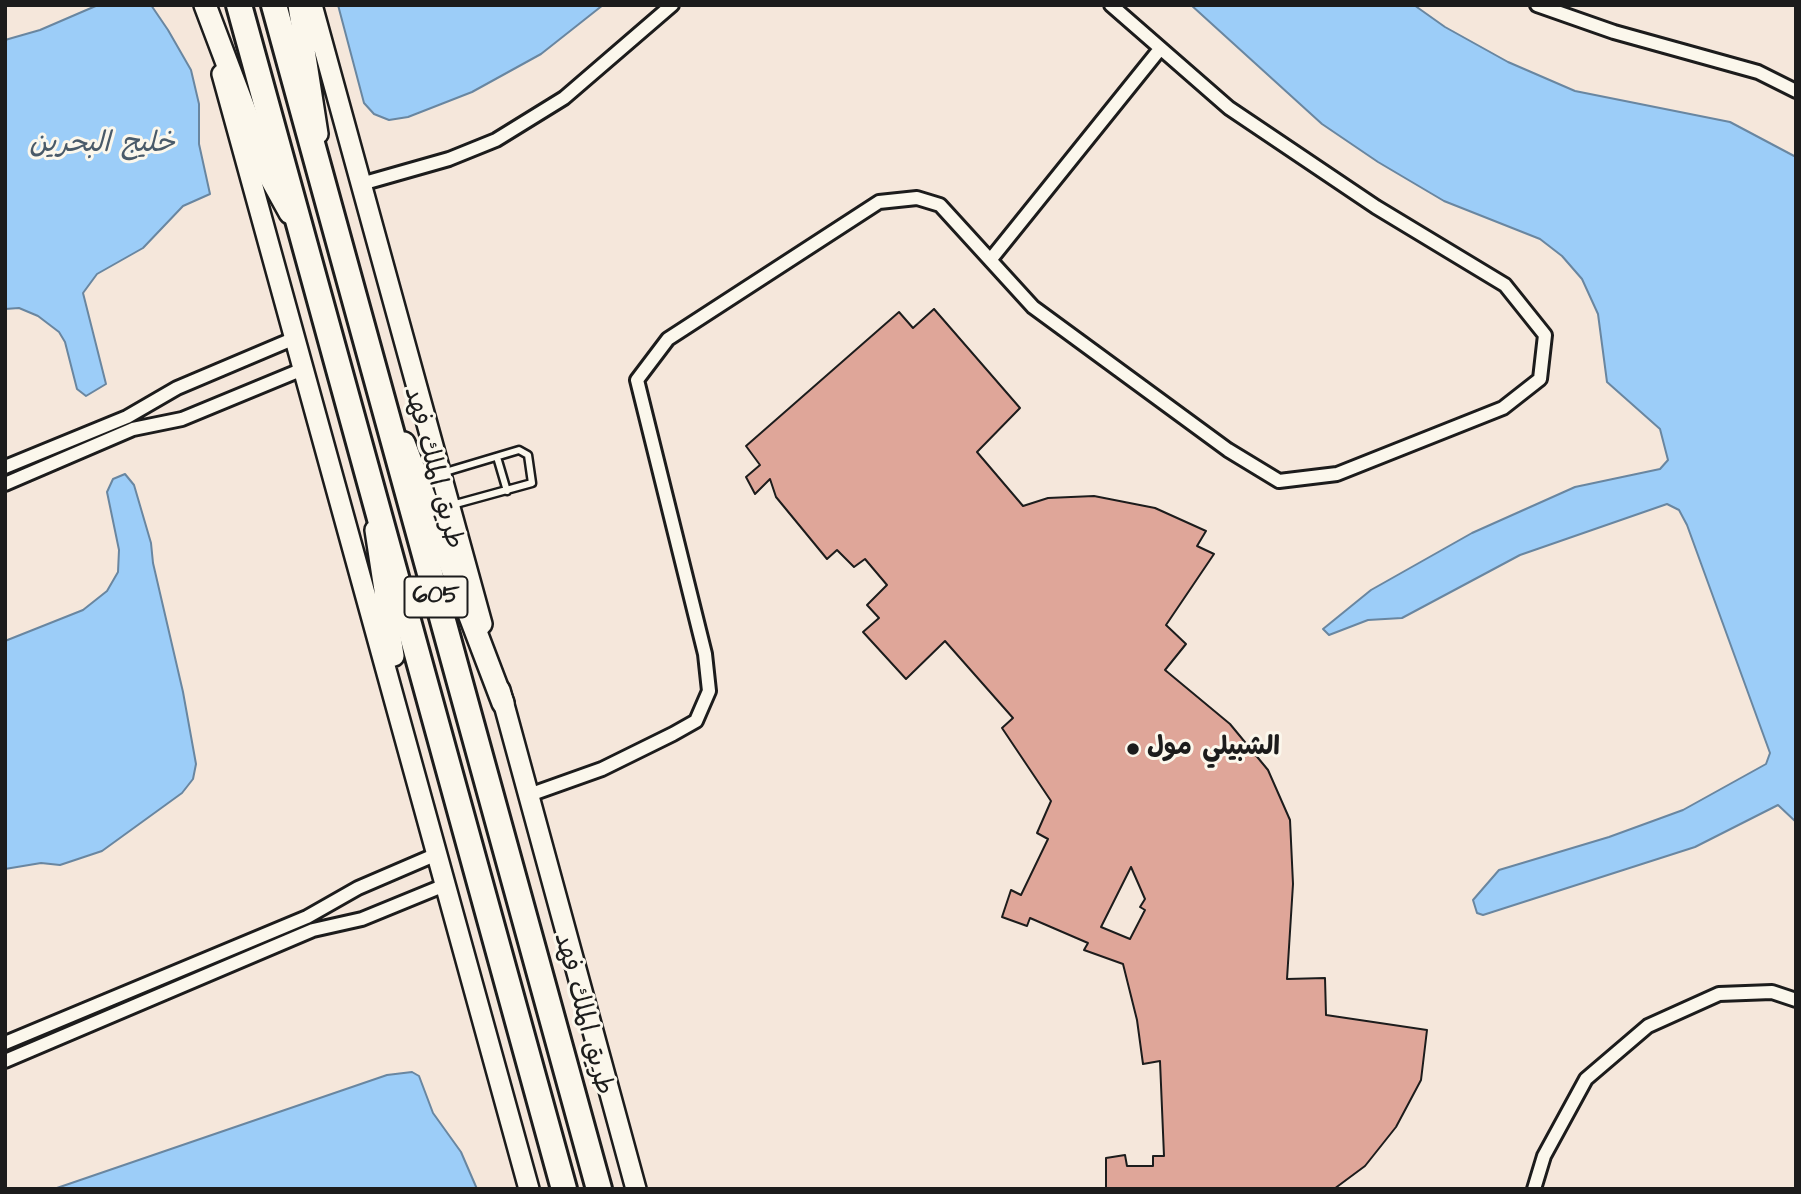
<!DOCTYPE html>
<html>
<head>
<meta charset="utf-8">
<style>
  body { margin:0 }
  #map { position:relative; width:1801px; height:1194px; overflow:hidden; background:#f5e7db; font-family:"Architects Daughter",sans-serif }
  canvas { display:block }
  .frame { position:absolute; inset:0; border:7px solid #1c1c1c; pointer-events:none }
</style>
</head>
<body>
<div id="map">
<canvas width="1801" height="1194"></canvas>
<div class="frame"></div>
</div>
<script>
const ctx = document.querySelector('canvas').getContext('2d');
ctx.lineJoin = 'round';
function paint(path, color) { ctx.fillStyle = color; ctx.fill(path, 'evenodd'); }
const shape = rows => new Path2D(rows.map(r => 'M' + r).join(''));
function stroke(path, color, width, dash) { ctx.strokeStyle = color; ctx.lineWidth = width; ctx.lineCap = dash ? 'butt' : 'round'; ctx.setLineDash(dash || []); ctx.stroke(path); }
function drawText(font, color, halo, rows, align = 'center') {
  ctx.font = font + ' "Architects Daughter","Playpen Sans Arabic",sans-serif'; ctx.lineWidth = 6; ctx.setLineDash([]); ctx.textBaseline = 'middle'; ctx.strokeStyle = halo; ctx.fillStyle = color; for (const [text, x, y, turn = 0] of rows) {
    ctx.save(); ctx.translate(x, y); ctx.rotate((+turn || 0) * Math.PI / 180); ctx.textAlign = isNaN(turn) ? turn : align; if (halo) ctx.strokeText(text, 0, 0); ctx.fillText(text, 0, 0); ctx.restore();
  }
}
const water = shape([
  [98,5,151,5,168,30,191,70,199,104,199,144,210,194,183,206,143,248,97,274,83,293,106,384,86,396,77,389,65,342,59,332,38,316,19,308,5,309,5,40,40,30,98,5],
  [338,5,603,5,541,54,472,92,408,117,389,120,374,114,364,103,338,5],
  [1191,5,1414,5,1445,27,1508,62,1575,91,1730,122,1796,157,1796,822,1778,805,1695,847,1483,915,1477,913,1473,900,1499,870,1609,837,1683,810,1766,764,1770,753,1687,525,1679,510,1667,504,1520,555,1402,618,1368,620,1329,635,1323,629,1371,590,1472,533,1575,487,1660,469,1668,460,1660,429,1607,382,1598,314,1582,279,1562,256,1540,239,1444,201,1378,162,1322,124,1191,5],
  [125,474,134,485,151,543,153,563,183,692,196,764,193,779,182,793,102,851,60,865,41,863,5,869,5,641,83,610,107,591,118,572,119,550,107,492,113,479,125,474],
  [412,1072,419,1076,433,1113,461,1152,477,1189,54,1189,387,1075,412,1072]
]);
const building = shape([
  [934,309,1020,408,977,452,1023,506,1048,498,1094,496,1155,508,1206,531,1197,546,1214,554,1166,625,1186,644,1165,670,1230,724,1268,770,1290,820,1293,884,1287,979,1325,978,1326,1015,1427,1030,1421,1080,1396,1127,1365,1166,1334,1189,1106,1189,1106,1158,1125,1155,1127,1166,1153,1166,1153,1156,1164,1156,1160,1061,1143,1064,1137,1020,1123,964,1084,950,1088,943,1030,918,1027,926,1002,917,1011,890,1021,895,1048,839,1037,833,1051,801,1002,728,1013,718,945,641,906,679,863,632,879,618,867,605,887,585,865,559,854,567,837,550,827,559,776,497,770,479,755,494,746,477,760,465,746,446,899,312,913,328,934,309],
  [1131,867,1145,899,1140,907,1145,910,1130,939,1101,927,1131,867]
]);
const lane = shape([
  [497,457,507,491],
  [442,473,519,450,528,455,532,483,452,505]
]);
const street = shape([
  [1537,5,1614,32,1758,72,1796,91],
  [361,184,449,159,496,140,564,98,672,5],
  [991,259,1160,49],
  [5,467,127,417,177,388,295,338],
  [5,484,133,429,182,419,303,369],
  [529,795,602,769,673,734,696,721,709,691,705,654,637,380,668,339,879,202,917,198,940,205,1033,307,1228,450,1279,481,1337,474,1503,408,1540,379,1545,335,1505,285,1376,207,1229,108,1111,5],
  [5,1043,307,917,358,888,437,854],
  [5,1061,313,930,362,919,445,885],
  [1534,1189,1544,1156,1586,1079,1648,1026,1719,994,1772,992,1796,1000]
]);
const secondary = shape([
  [298,5,318,134],
  [312,5,482,624],
  [222,74,529,1189],
  [375,530,394,656],
  [500,690,636,1189]
]);
const primary = shape([
  [205,5,270,177,290,213],
  [404,443,503,703]
]);
const highway = shape([
  [239,5,564,1189],
  [274,5,599,1189]
]);
const markers = [
  [1133,749,7,"#1c1c1c"]
];
const shields = [
  [436,597,63]
];
const shieldNames = [
  ["605",436,597]
];
const streetNames = [
  ["طريق الملك فهد",432,468,75],
  ["طريق الملك فهد",582,1014,75]
];
const poiNames = [
  ["الشبيلي مول",1147,749]
];
const waterNames = [
  ["خليج البحرين",102,145]
];
paint(water, '#9ccdf8');
stroke(water, '#6986a0', 2);
paint(building, '#dfa699');
stroke(building, '#1c1c1c', 2);
stroke(lane, '#1c1c1c', 11);
stroke(street, '#1c1c1c', 18);
stroke(secondary, '#1c1c1c', 24);
stroke(primary, '#1c1c1c', 26);
stroke(highway, '#1c1c1c', 30);
stroke(lane, '#fbf7ec', 6);
stroke(street, '#fbf7ec', 12);
stroke(secondary, '#fbf7ec', 19);
stroke(primary, '#fbf7ec', 21);
stroke(highway, '#fbf7ec', 24);
for (const [x, y, r, color] of markers) { const dot = new Path2D(); dot.arc(x, y, r, 0, 2 * Math.PI); ctx.fillStyle = color; ctx.fill(dot); stroke(dot, '#fbf7ec', 2.5); }
for (const [x, y, w] of shields) { const box = new Path2D(); box.roundRect(x - w / 2, y - 20.5, w, 41, 5); ctx.fillStyle = '#fbf7ec'; ctx.fill(box); stroke(box, '#1c1c1c', 2); }
drawText('bold 24px', '#1c1c1c', null, shieldNames);
drawText('26px', '#1c1c1c', '#fbf7ec', streetNames);
drawText('bold 26px', '#1c1c1c', '#fbf7ec', poiNames, 'left');
drawText('italic 28px', '#495a69', '#fbf7ec', waterNames);
</script>
</body>
</html>
